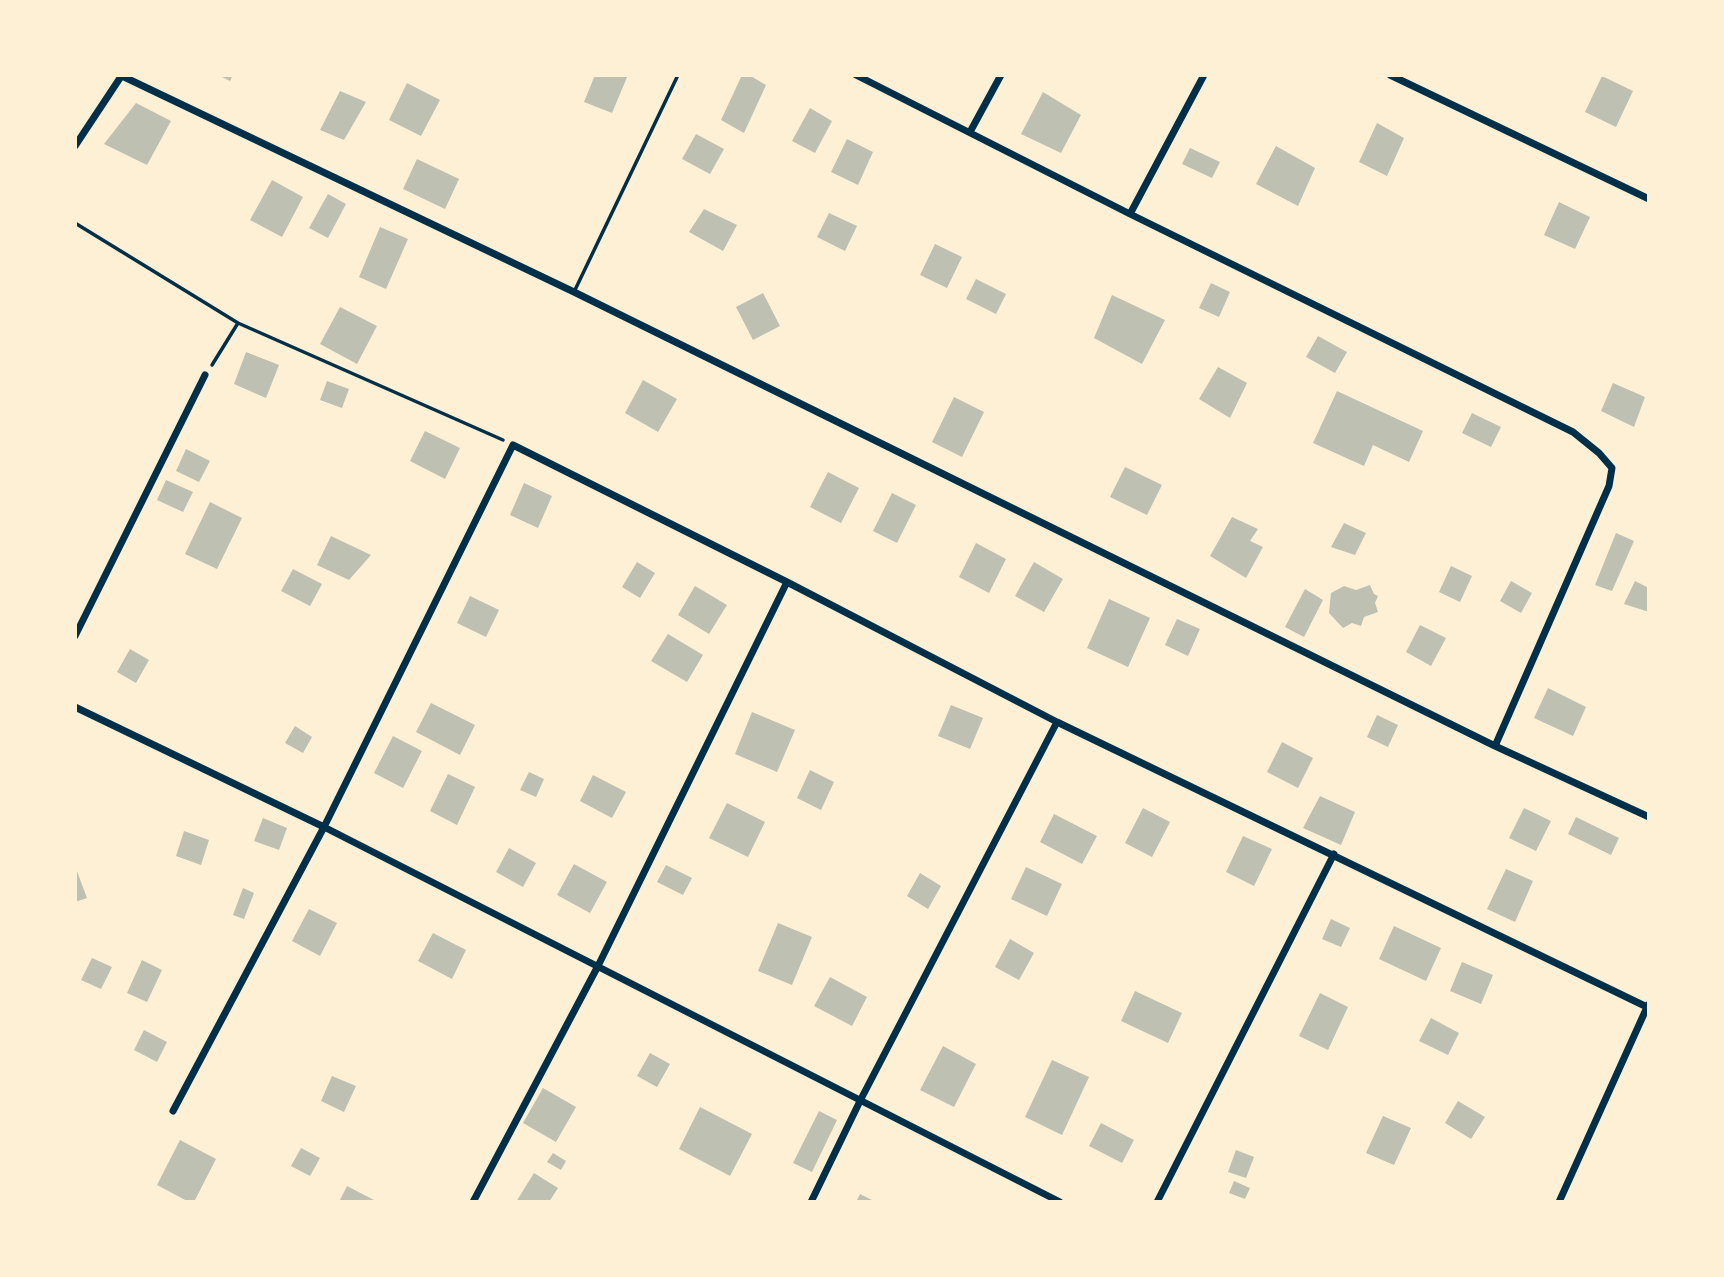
<!DOCTYPE html>
<html>
<head>
<meta charset="utf-8">
<style>
  body { margin:0 }
  #map { position:relative; width:1724px; height:1277px; overflow:hidden; background:#fdf0d5; font-family:"IBM Plex Sans",sans-serif }
  canvas { display:block }
  .frame { position:absolute; inset:0; border:77px solid #fdf0d5; pointer-events:none }
</style>
</head>
<body>
<div id="map">
<canvas width="1724" height="1277"></canvas>
<div class="frame"></div>
</div>
<script>
const ctx = document.querySelector('canvas').getContext('2d');
ctx.lineJoin = 'round';
function paint(path, color) { ctx.fillStyle = color; ctx.fill(path, 'evenodd'); }
const shape = rows => new Path2D(rows.map(r => 'M' + r).join(''));
function stroke(path, color, width, dash) { ctx.strokeStyle = color; ctx.lineWidth = width; ctx.lineCap = dash ? 'butt' : 'round'; ctx.setLineDash(dash || []); ctx.stroke(path); }
const building = shape([
  [218,75,233,75,230,81],
  [595,75,628,75,612,113,584,102],
  [742,75,749,75,766,85,744,133,721,120],
  [1602,76,1633,91,1616,127,1585,112],
  [407,83,440,100,421,136,389,120],
  [340,91,366,102,344,140,320,130],
  [1043,92,1081,115,1061,153,1021,134],
  [136,103,171,121,147,165,104,144],
  [810,108,832,121,815,153,792,141],
  [1377,123,1404,138,1387,176,1359,162],
  [696,134,724,149,710,174,682,159],
  [847,139,873,152,858,185,831,172],
  [1276,146,1315,168,1298,206,1256,184],
  [1190,148,1220,162,1212,178,1182,164],
  [417,159,459,179,445,209,403,189],
  [272,180,303,197,282,237,250,220],
  [328,194,346,204,328,238,309,228],
  [1559,202,1590,217,1575,249,1544,235],
  [704,209,737,225,723,251,689,232],
  [829,213,857,226,845,251,817,237],
  [380,227,408,239,386,289,359,277],
  [935,244,962,257,947,288,920,275],
  [976,279,1006,294,996,314,966,299],
  [1211,283,1230,292,1219,317,1199,308],
  [763,293,780,326,753,340,736,307],
  [1112,295,1165,320,1142,364,1094,338],
  [340,307,377,326,357,364,320,344],
  [1318,336,1347,352,1335,373,1306,357],
  [246,352,279,365,266,398,234,384],
  [1218,367,1247,383,1230,418,1199,399],
  [643,380,677,399,658,432,625,413],
  [327,381,349,389,342,408,320,400],
  [1613,383,1645,397,1634,427,1601,411],
  [1337,391,1423,431,1409,462,1373,445,1364,466,1313,443],
  [954,397,984,412,962,457,932,442],
  [1472,413,1501,427,1491,447,1462,433],
  [425,431,460,448,445,479,410,461],
  [186,449,210,461,199,482,176,471],
  [1125,467,1162,485,1147,515,1110,497],
  [828,472,859,488,841,523,810,507],
  [166,480,193,492,183,512,157,500],
  [524,483,552,496,538,528,510,515],
  [892,493,916,505,897,543,873,531],
  [210,502,242,518,217,569,185,554],
  [1232,517,1258,529,1250,541,1263,547,1246,578,1210,556],
  [1344,523,1366,533,1355,555,1331,547],
  [1616,533,1634,541,1612,591,1595,585],
  [331,536,371,555,349,580,317,565],
  [976,543,1006,559,989,593,959,577],
  [637,562,655,573,640,598,622,587],
  [1034,562,1063,579,1044,612,1015,596],
  [1451,566,1472,576,1460,602,1439,592],
  [293,569,322,584,310,606,281,591],
  [1511,581,1532,593,1521,613,1500,601],
  [1635,581,1649,588,1649,612,1624,604],
  [1370,585,1374,594,1378,596,1375,603,1378,612,1364,617,1361,626,1352,623,1343,628,1329,613,1331,593,1344,586,1356,590],
  [695,586,727,605,709,634,678,615],
  [1305,589,1323,600,1304,637,1285,627],
  [470,596,499,610,486,637,457,623],
  [1109,599,1150,618,1128,667,1087,648],
  [1177,619,1200,629,1188,656,1165,645],
  [1420,625,1446,638,1431,666,1406,652],
  [668,634,703,655,687,682,651,661],
  [130,649,149,660,136,683,117,672],
  [1548,688,1586,707,1573,736,1534,718],
  [431,703,475,725,460,755,416,732],
  [951,705,983,718,970,749,938,736],
  [752,712,795,730,777,772,735,754],
  [1377,715,1398,725,1388,747,1367,737],
  [295,726,312,737,303,753,285,743],
  [393,736,422,751,403,788,374,773],
  [1282,742,1313,758,1298,788,1267,772],
  [810,770,834,782,821,810,797,798],
  [529,772,544,779,536,797,520,790],
  [448,774,475,787,457,825,430,811],
  [593,775,626,792,612,818,580,801],
  [1320,796,1355,812,1341,845,1303,828],
  [727,803,765,822,748,857,709,838],
  [1143,808,1170,822,1152,857,1125,843],
  [1524,808,1551,821,1536,851,1509,838],
  [1054,814,1097,836,1082,864,1040,842],
  [1576,817,1619,838,1611,855,1568,834],
  [263,818,287,828,279,850,254,841],
  [184,831,209,840,201,865,176,856],
  [1243,836,1272,849,1254,886,1226,872],
  [509,848,536,863,523,887,496,872],
  [574,864,607,882,590,913,557,895],
  [666,865,692,878,683,895,657,882],
  [75,866,87,898,75,902],
  [1026,867,1062,884,1047,916,1011,899],
  [1506,869,1533,881,1515,922,1487,909],
  [920,873,941,886,928,909,907,896],
  [243,888,254,893,244,919,233,915],
  [309,909,337,923,320,956,292,941],
  [1331,919,1350,928,1341,947,1322,939],
  [778,923,812,937,792,985,758,971],
  [1394,926,1441,948,1426,981,1379,959],
  [433,933,466,950,452,979,418,961],
  [1010,939,1034,953,1019,980,995,967],
  [92,958,112,967,101,989,81,980],
  [142,960,162,970,147,1002,127,993],
  [1462,962,1493,975,1481,1004,1450,991],
  [830,977,867,997,852,1026,814,1006],
  [1135,991,1182,1013,1168,1043,1121,1021],
  [1320,993,1348,1007,1328,1050,1299,1036],
  [1431,1018,1459,1033,1448,1055,1419,1041],
  [144,1030,167,1042,157,1062,134,1050],
  [943,1046,976,1064,954,1107,920,1090],
  [650,1053,670,1064,657,1087,637,1076],
  [1052,1060,1089,1077,1062,1135,1025,1117],
  [332,1076,356,1086,344,1112,321,1101],
  [543,1088,576,1107,556,1142,523,1123],
  [1458,1101,1485,1117,1471,1139,1445,1123],
  [700,1107,752,1134,730,1176,679,1149],
  [819,1111,837,1120,812,1172,793,1163],
  [1383,1116,1411,1128,1394,1165,1366,1153],
  [1101,1123,1134,1140,1122,1163,1089,1146],
  [180,1140,216,1159,194,1202,189,1202,157,1185],
  [301,1148,320,1158,310,1176,291,1166],
  [1236,1150,1254,1157,1246,1178,1228,1172],
  [553,1153,566,1161,561,1170,547,1162],
  [534,1173,558,1188,549,1202,516,1202],
  [1234,1181,1250,1188,1245,1199,1229,1193],
  [347,1186,374,1200,373,1202,339,1202],
  [860,1194,876,1202,856,1202]
]);
const path = shape([
  [75,223,238,323],
  [212,365,238,323,503,440]
]);
const service = shape([
  [574,292,678,75]
]);
const minor = shape([
  [856,75,1130,214,1573,432,1599,453,1612,468,1609,486,1495,746],
  [1390,75,1649,199],
  [122,76,574,292,1495,746,1649,817],
  [970,132,1001,75],
  [75,146,122,75],
  [1130,214,1204,75],
  [75,636,205,375],
  [75,707,324,827,1060,1202],
  [173,1111,324,827,513,445,787,582,1057,722,1647,1007],
  [473,1202,598,966,787,582],
  [811,1202,861,1099,1057,722],
  [1157,1202,1334,854],
  [1559,1202,1648,1005]
]);
paint(building, '#bec0b2');
stroke(path, '#003049', 3.5);
stroke(service, '#003049', 3.5);
stroke(minor, '#003049', 7);
</script>
</body>
</html>
